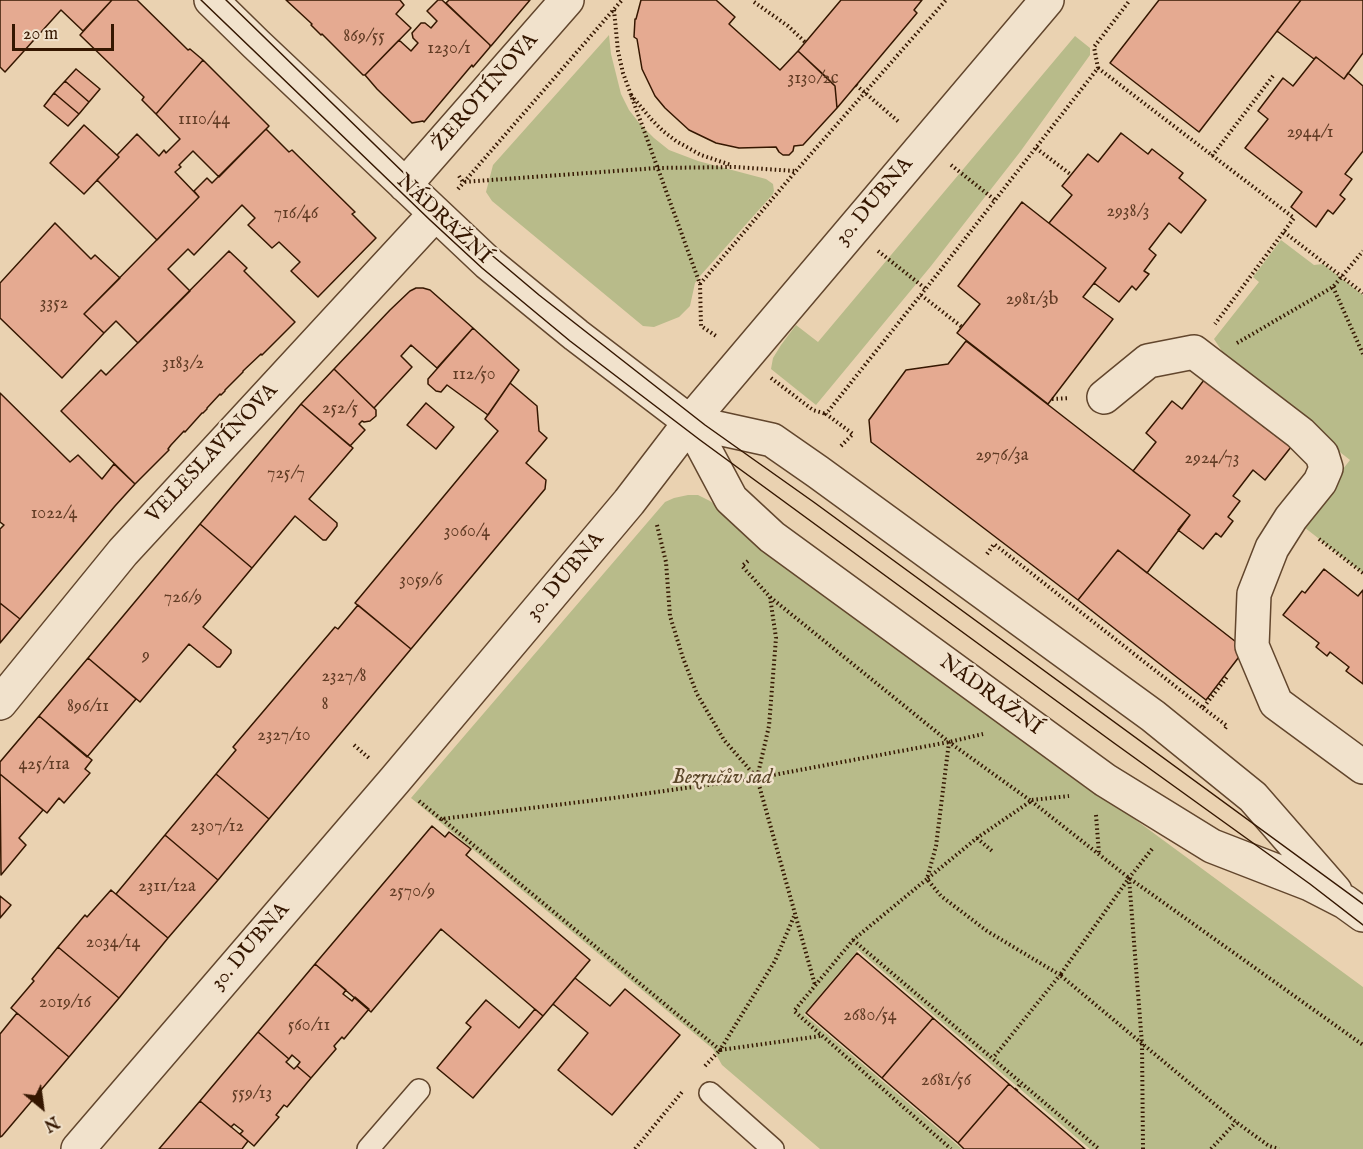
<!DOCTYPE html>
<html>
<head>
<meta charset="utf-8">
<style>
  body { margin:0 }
  #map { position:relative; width:1363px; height:1149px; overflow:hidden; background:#ead2b1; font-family:"IM FELL English",serif }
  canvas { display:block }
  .north { position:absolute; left:12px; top:1077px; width:60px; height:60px; -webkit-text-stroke:4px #f1e2cc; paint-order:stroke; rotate:151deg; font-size:16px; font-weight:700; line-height:24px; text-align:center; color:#351701 }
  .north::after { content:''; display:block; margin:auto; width:21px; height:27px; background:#351701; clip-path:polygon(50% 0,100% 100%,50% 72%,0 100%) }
  .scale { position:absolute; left:12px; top:24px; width:102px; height:27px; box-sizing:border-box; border:3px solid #351701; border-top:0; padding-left:8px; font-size:18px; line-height:21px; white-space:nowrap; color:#351701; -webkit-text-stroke:4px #f1e2cc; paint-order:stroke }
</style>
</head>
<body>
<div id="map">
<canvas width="1363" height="1149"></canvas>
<div class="north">N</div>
<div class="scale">20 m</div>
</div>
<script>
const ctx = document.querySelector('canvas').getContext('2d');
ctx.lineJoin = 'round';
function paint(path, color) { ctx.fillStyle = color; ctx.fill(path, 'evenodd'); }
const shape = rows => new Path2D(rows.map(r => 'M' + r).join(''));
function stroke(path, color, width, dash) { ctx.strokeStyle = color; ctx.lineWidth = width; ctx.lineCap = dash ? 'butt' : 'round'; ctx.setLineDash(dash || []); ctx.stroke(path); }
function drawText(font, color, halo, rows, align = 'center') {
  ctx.font = font + ' "IM FELL English",serif'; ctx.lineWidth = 5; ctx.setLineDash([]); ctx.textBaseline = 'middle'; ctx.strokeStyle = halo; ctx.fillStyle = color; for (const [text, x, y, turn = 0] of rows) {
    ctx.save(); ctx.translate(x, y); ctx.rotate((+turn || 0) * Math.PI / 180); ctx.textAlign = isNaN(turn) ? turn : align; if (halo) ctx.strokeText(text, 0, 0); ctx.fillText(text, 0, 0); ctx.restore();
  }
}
const green = shape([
  [609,35,611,54,621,94,629,110,640,124,654,138,669,150,698,161,766,179,773,184,774,191,773,194,700,276,695,283,690,306,679,317,654,327,643,326,492,201,486,192,493,165],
  [1075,36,1090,48,1090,55,1020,152,931,266,816,405,771,369,773,358,781,345,796,325,818,342],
  [1281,240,1314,265,1323,264,1363,295,1363,573,1300,524,1350,460,1233,368,1214,339,1259,282,1253,277],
  [688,495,698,495,710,501,1031,743,1363,987,1363,1149,1090,1149,858,950,804,1014,962,1149,820,1149,722,1065,713,1049,411,798,665,502,674,498]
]);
const building = shape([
  [0,0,112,0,83,31,61,10,5,72,0,67,0,0],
  [112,0,137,0,188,50,190,49,203,60,156,114,142,100,144,97,80,35,112,0],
  [286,0,400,0,404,5,396,14,411,28,365,75,363,75,322,34,321,35,311,25,312,24,286,0],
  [438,0,442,0,490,45,490,47,473,67,472,65,424,122,423,121,412,123,377,89,365,75,399,40,411,51,418,43,413,38,412,33,421,23,425,23,431,28,437,21,427,11,438,0],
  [449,0,530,0,491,46,446,3,449,0],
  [641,0,716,0,735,17,729,24,780,70,798,51,824,75,835,86,837,108,803,145,794,146,793,151,789,155,783,155,779,152,776,147,739,148,716,143,689,130,665,108,655,96,642,69,637,39,634,37,635,19,636,19,641,0],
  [841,0,922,0,914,10,917,13,837,108,835,86,798,51,841,0],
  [1159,0,1301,0,1199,132,1110,63,1159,0],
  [1301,0,1363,0,1363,53,1344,79,1316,57,1314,59,1277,31,1301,0],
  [1316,57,1344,79,1348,73,1363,86,1363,151,1345,174,1352,179,1340,195,1345,199,1333,214,1328,210,1316,227,1291,207,1302,192,1245,148,1268,119,1258,111,1283,78,1293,86,1316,57],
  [203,60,269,126,219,177,193,151,179,165,181,167,175,172,199,197,157,240,97,180,119,157,117,155,137,134,159,156,164,150,166,153,180,139,156,114,203,60],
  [76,69,100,89,89,102,65,81,76,69],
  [65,81,89,102,79,114,54,93,65,81],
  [54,93,79,114,68,126,44,106,54,93],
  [84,125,119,157,84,194,50,163,84,125],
  [266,129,289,152,292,150,355,212,352,214,376,238,318,297,291,271,300,262,279,242,272,248,248,225,255,218,242,205,194,255,188,249,168,269,190,291,138,343,116,321,104,333,84,314,199,197,194,191,207,178,212,183,266,129],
  [1121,133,1148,154,1152,149,1183,173,1179,178,1206,200,1181,233,1169,223,1149,249,1156,255,1144,271,1149,274,1136,290,1132,286,1119,302,1094,283,1106,268,1049,223,1072,195,1062,186,1088,154,1098,162,1121,133],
  [1022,202,1106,268,1083,297,1113,319,1048,404,957,333,980,304,958,286,1022,202],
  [55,223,91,259,95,255,120,278,84,314,104,333,62,378,0,318,0,283,55,223],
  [229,251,247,268,244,271,295,322,262,355,261,354,243,371,243,372,225,390,225,391,221,395,220,394,207,408,207,409,203,413,202,413,185,432,184,431,171,445,168,449,169,450,135,484,61,411,101,370,106,375,229,251],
  [416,288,423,288,430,290,473,328,437,368,411,345,401,356,412,367,374,408,334,369,390,310,410,291,416,288],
  [473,328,519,370,488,415,447,385,441,392,436,391,428,384,428,379,473,328],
  [966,341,1190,515,1147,573,1118,550,1078,600,871,442,869,420,906,370,948,364,966,341],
  [334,369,376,410,376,416,370,421,364,422,362,421,359,424,365,430,350,446,301,404,334,369],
  [1204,380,1266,420,1263,426,1291,447,1265,480,1253,470,1233,496,1240,501,1228,517,1233,521,1221,537,1216,533,1203,549,1178,530,1190,515,1133,471,1156,442,1146,433,1172,401,1182,409,1204,380],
  [510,383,537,406,539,431,547,438,526,463,546,480,545,489,411,649,355,603,498,431,485,419,510,383],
  [0,393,70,462,78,455,102,479,114,464,135,484,115,506,20,619,0,603,0,529,4,525,0,522,0,393],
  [426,403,454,427,436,449,407,425,426,403],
  [301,404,353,448,309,499,337,523,337,526,326,540,323,540,295,516,252,568,200,524,301,404],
  [200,524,252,568,203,627,231,650,231,653,220,667,217,667,189,644,140,702,88,658,200,524],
  [1118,550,1245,649,1206,700,1078,600,1118,550],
  [1324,569,1358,596,1363,590,1363,684,1346,671,1349,667,1330,652,1327,656,1316,647,1319,643,1283,615,1302,591,1305,593,1324,569],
  [0,603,20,619,0,643,0,603],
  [358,605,411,649,269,819,216,774,236,750,233,747,335,627,338,629,358,605],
  [88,658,136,699,87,757,39,716,88,658],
  [39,716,92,760,85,769,90,773,64,803,59,798,47,813,0,774,0,762,39,716],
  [0,774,43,810,19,838,26,845,1,875,0,774],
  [216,774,269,819,218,880,165,835,216,774],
  [432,826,445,837,449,832,471,849,466,855,590,960,543,1016,441,929,371,1012,315,964,432,826],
  [165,835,218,880,168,938,116,894,165,835],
  [111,890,168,938,119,998,58,947,85,915,87,917,111,890],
  [0,896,11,905,0,918,0,896],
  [58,947,119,998,69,1057,11,1008,34,981,32,979,58,947],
  [857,953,933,1018,882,1078,806,1013,857,953],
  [315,964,346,990,343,994,352,1001,355,997,369,1009,344,1039,342,1037,334,1046,336,1049,311,1078,297,1066,300,1062,292,1055,289,1059,258,1032,315,964],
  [575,978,610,1006,625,989,680,1035,612,1115,558,1070,588,1033,553,1004,575,978],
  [486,1000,519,1028,535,1009,543,1016,473,1098,437,1068,471,1027,466,1023,486,1000],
  [17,1013,69,1057,2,1136,0,1137,0,1034,17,1013],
  [933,1018,1009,1084,958,1143,882,1078,933,1018],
  [258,1032,289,1059,286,1062,294,1069,297,1066,311,1078,287,1107,284,1105,276,1115,279,1117,254,1146,240,1134,243,1131,234,1124,231,1127,200,1101,258,1032],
  [1009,1084,1016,1090,1085,1149,964,1149,958,1143,1009,1084],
  [200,1101,248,1141,242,1149,159,1149,200,1101]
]);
const path = shape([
  [754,2,788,26,805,42],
  [614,10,618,51,623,73,700,284,701,326,716,336],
  [1098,68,1294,218,1215,324],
  [856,85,900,123],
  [631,95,652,120,663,131,676,141,701,155,731,165],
  [1036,148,1070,174],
  [1212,156,1273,76],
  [951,165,995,200],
  [459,176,463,182,657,168,735,167,795,171],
  [458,189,622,0],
  [1284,232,1363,293],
  [878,251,926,289],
  [700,284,796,171,946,0],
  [1333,287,1363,354],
  [921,295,962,327],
  [1237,343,1333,287,1363,251],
  [771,378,813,410,826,414],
  [1052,399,1070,398],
  [841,446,853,434,826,414,939,272,1098,68,1094,47,1130,0],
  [657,525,666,562,670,616,683,658,697,694,724,740,757,778,815,985],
  [1319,539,1363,573],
  [987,554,994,544,1203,708,1227,677],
  [748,561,742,566,770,597,776,638,769,726,757,778],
  [770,597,949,742,1031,801,977,838,927,879,941,896,987,931,1060,975,993,1058],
  [1203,708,1227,726,1224,730],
  [949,742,936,846,927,879,853,940,794,1011,951,1149],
  [354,745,370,759],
  [1032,800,1069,796],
  [419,801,441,819,621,797,757,778,949,742,983,734],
  [1031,801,1129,878,1363,1045],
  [1096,815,1099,854],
  [442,819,720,1050,775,961,795,914],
  [977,838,992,851],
  [1152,849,1129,878,1060,975,1236,1122,1269,1146,1279,1149],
  [1129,878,1142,1044,1143,1149],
  [853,940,1099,1149],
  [705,1066,720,1050,821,1036],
  [1016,1090,1021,1083],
  [635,1149,682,1092],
  [1211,1149,1236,1122]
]);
const lane = shape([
  [710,1093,773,1149],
  [368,1149,419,1090]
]);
const street = shape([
  [211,0,256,44,488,263,576,335,690,422,731,499,772,537,1105,780,1212,846,1310,884,1345,902,1363,915],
  [405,185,567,0],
  [1104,397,1148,361,1194,352,1300,433,1322,455,1326,468,1320,482,1291,518,1272,548,1254,594,1252,646,1276,703,1363,767],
  [690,422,772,440,818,472,1153,716,1253,797,1335,891],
  [0,703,123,552,435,214],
  [78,1149,395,780,629,502,694,417,1047,0]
]);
const tram = shape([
  [201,0,430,220,482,268,570,341,700,440,1114,743,1310,884,1363,925],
  [226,0,410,179,494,257,539,295,705,425,815,503,1363,904]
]);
const numberNames = [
  ["869/55",364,37],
  ["1230/1",449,49],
  ["3130/2c",813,79],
  ["1110/44",204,120],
  ["2944/1",1310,133],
  ["2938/3",1128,212],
  ["716/46",296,214],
  ["2981/3b",1032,300],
  ["3352",54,304],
  ["3183/2",183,364],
  ["112/50",474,375],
  ["252/5",340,409],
  ["2976/3a",1002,456],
  ["2924/73",1212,459],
  ["725/7",286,474],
  ["1022/4",54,514],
  ["3060/4",467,532],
  ["3059/6",421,581],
  ["726/9",183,598],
  ["9",146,656],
  ["2327/8",344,677],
  ["8",325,705],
  ["896/11",88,707],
  ["2327/10",284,736],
  ["425/11a",44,765],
  ["2307/12",217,827],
  ["2311/12a",167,887],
  ["2570/9",412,892],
  ["2034/14",113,943],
  ["2019/16",65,1003],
  ["2680/54",870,1016],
  ["560/11",309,1026],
  ["2681/56",946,1081],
  ["559/13",252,1094]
];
const streetNames = [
  ["ŽEROTÍNOVA",486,93,-49],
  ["30. DUBNA",875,202,-50],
  ["NÁDRAŽNÍ",443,220,43],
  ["VELESLAVÍNOVA",213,454,-47],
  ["30. DUBNA",566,577,-50],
  ["NÁDRAŽNÍ",990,696,36],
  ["30. DUBNA",251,947,-49]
];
const parkNames = [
  ["Bezručův sad",722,779]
];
paint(green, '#b8bb8a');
paint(building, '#e5aa91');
stroke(building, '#351701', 1.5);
stroke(lane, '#62462d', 24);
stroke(street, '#62462d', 36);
stroke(path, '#351701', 4, [1.5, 3]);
stroke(lane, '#f1e2cc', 21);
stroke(street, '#f1e2cc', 33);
stroke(tram, '#351701', 1.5);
drawText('18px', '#613c25', null, numberNames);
drawText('21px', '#351701', '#f1e2cc', streetNames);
drawText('italic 21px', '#5c482a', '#f1e2cc', parkNames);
</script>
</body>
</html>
